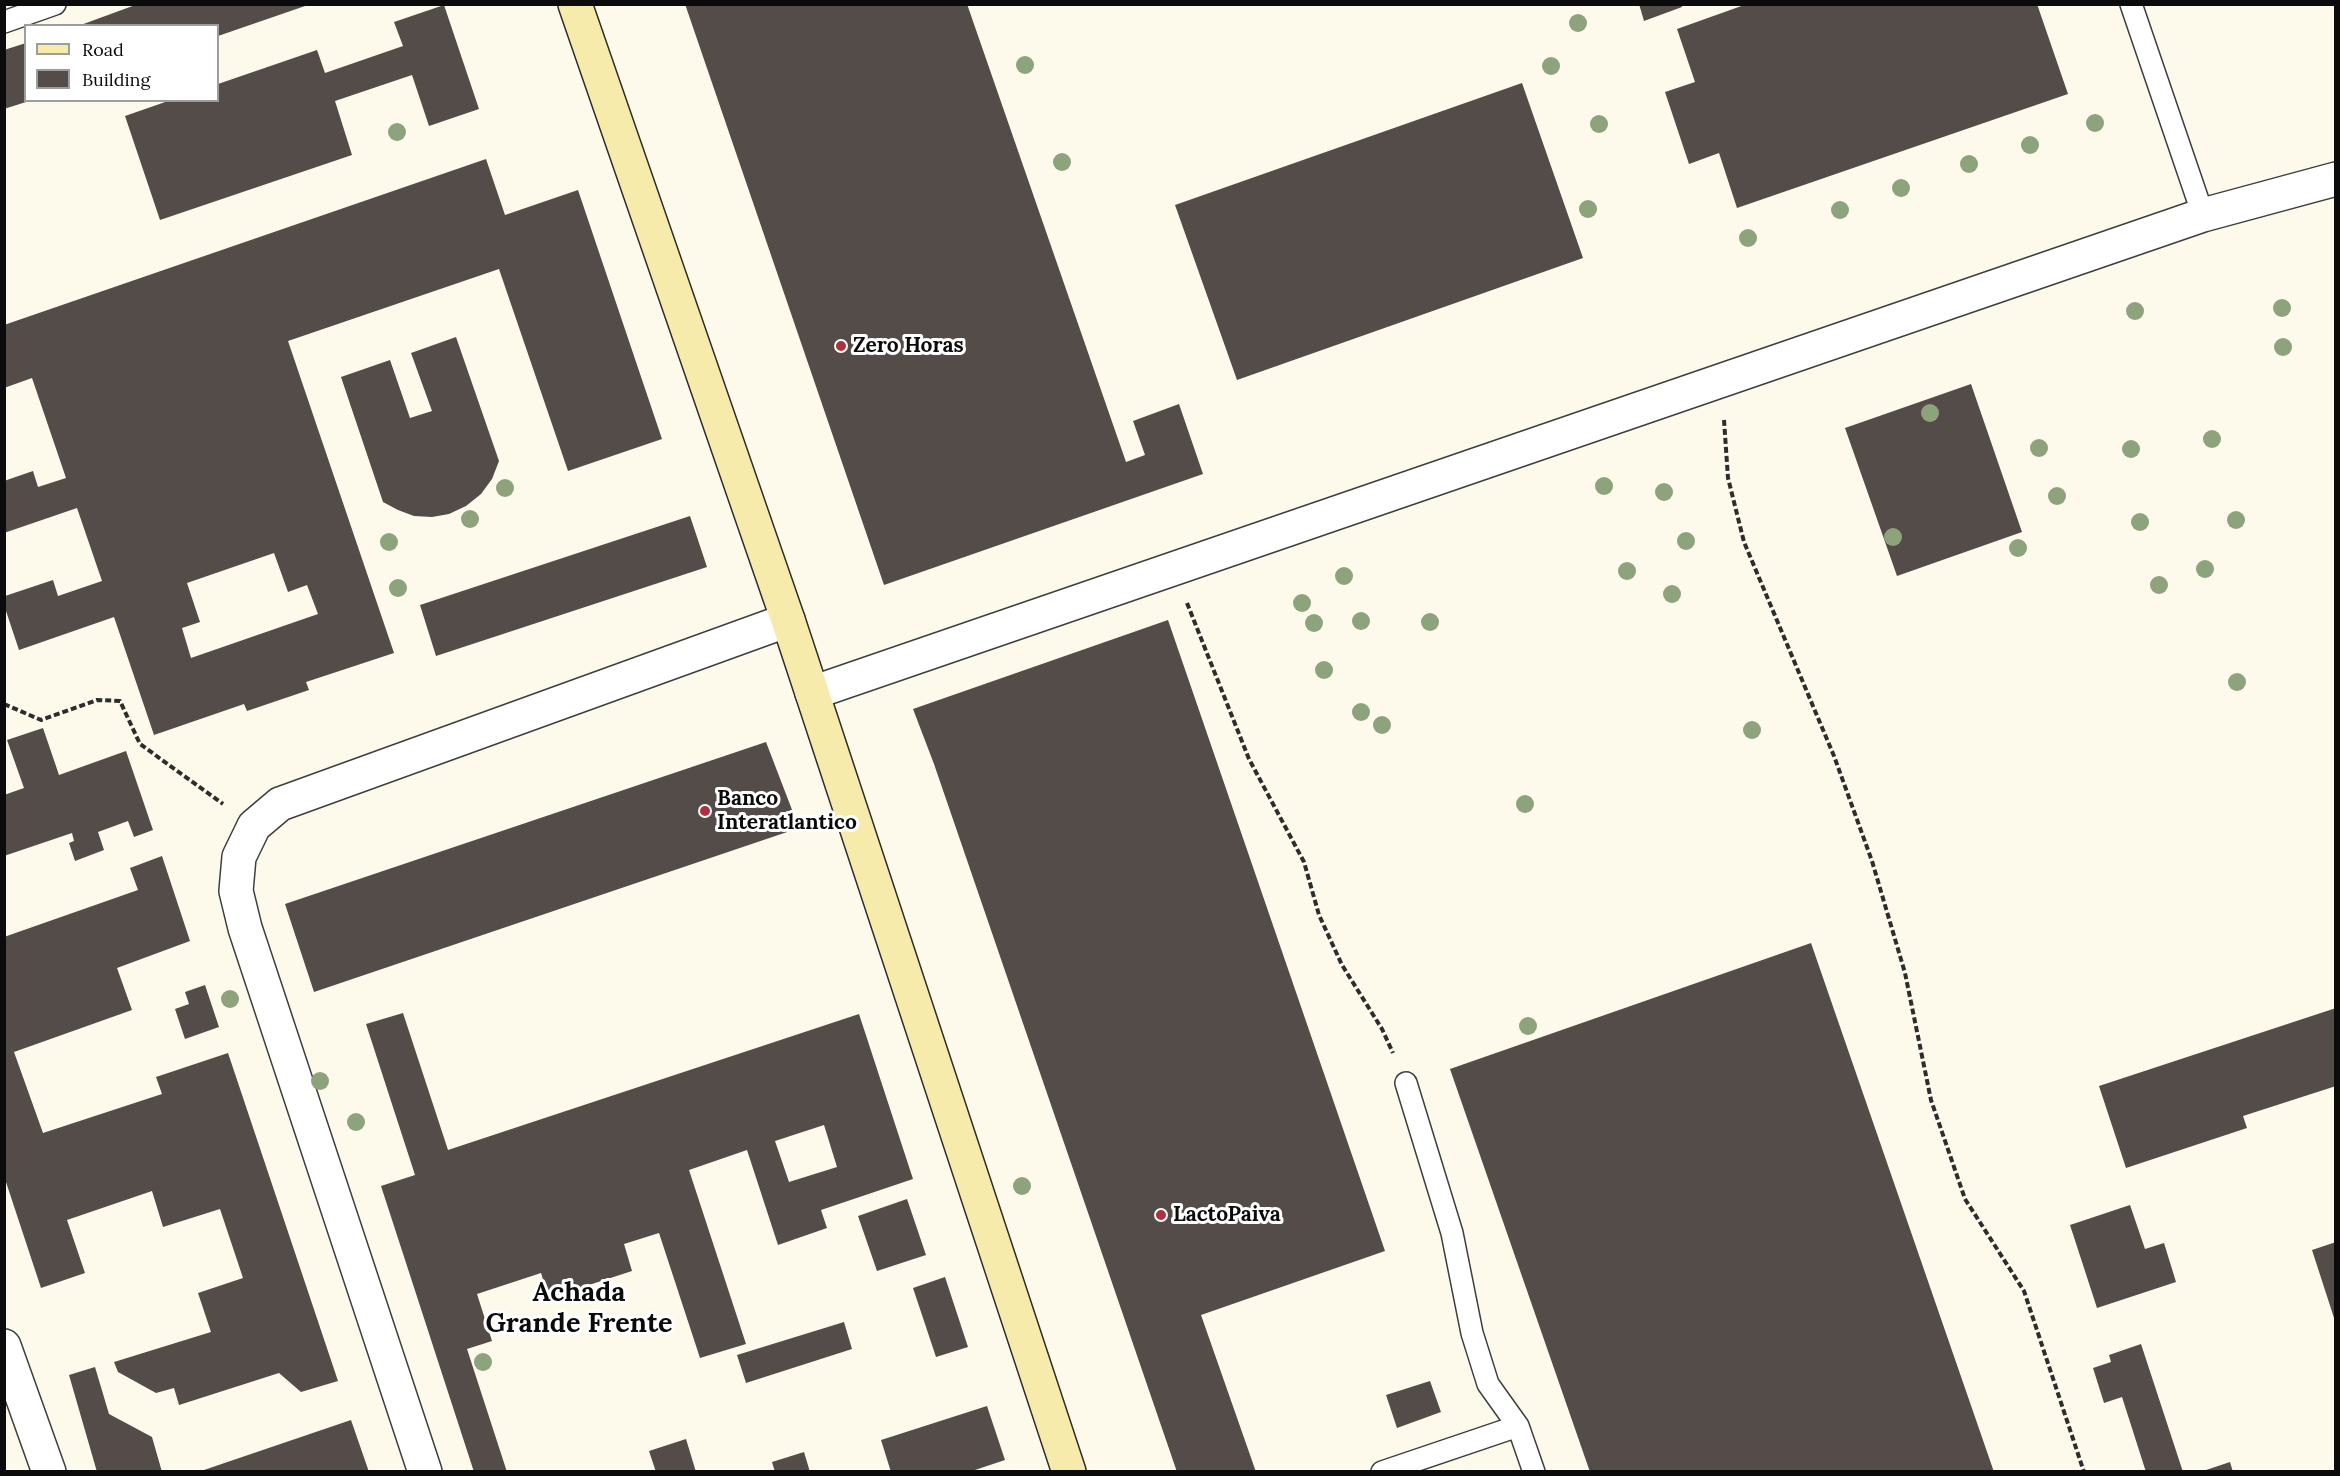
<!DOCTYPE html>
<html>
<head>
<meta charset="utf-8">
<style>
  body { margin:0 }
  #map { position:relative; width:2340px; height:1476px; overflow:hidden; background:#fdf9eb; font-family:Lora,serif }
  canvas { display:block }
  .frame { position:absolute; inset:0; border:6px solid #0b0b0b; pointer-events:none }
  .legend { position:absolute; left:24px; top:24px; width:195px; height:78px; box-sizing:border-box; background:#fff; border:2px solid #9d9d9d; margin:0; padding:8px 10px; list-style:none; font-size:18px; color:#0b0b0b }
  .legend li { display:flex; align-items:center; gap:12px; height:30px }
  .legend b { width:30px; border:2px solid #9d9d9d }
</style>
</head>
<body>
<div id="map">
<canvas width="2340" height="1476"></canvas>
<div class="frame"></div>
<ul class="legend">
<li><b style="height:8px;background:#f7ebac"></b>Road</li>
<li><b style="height:16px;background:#534c49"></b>Building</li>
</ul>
</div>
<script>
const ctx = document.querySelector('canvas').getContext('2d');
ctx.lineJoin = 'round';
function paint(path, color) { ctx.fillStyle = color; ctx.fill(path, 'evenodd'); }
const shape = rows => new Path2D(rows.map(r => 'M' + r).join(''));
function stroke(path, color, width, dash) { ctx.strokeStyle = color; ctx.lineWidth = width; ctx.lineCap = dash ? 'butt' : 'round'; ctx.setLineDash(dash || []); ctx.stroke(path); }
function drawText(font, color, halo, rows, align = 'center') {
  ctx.font = font + ' Lora,serif'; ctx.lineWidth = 6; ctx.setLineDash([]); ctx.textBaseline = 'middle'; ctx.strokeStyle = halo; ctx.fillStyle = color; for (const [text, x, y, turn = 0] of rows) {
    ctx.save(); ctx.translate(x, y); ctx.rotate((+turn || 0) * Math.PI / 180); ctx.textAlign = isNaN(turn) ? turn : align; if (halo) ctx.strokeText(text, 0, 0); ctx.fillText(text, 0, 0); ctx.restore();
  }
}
const building = shape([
  [138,4,308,4,308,5,218,36,218,26,78,26],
  [685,4,967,4,1126,462,1145,455,1133,421,1179,404,1203,474,884,585],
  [1639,4,1681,4,1682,7,1644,21],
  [1747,4,2037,4,2068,94,1737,208,1719,153,1689,164,1665,92,1695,82,1677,29],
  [444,5,479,109,429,126,412,75,335,101,352,155,160,220,125,116,171,100,218,100,218,84,317,50,325,73,403,46,394,22],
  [26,43,26,102,4,109,4,50],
  [1522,83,1583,258,1237,380,1175,205],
  [486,159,505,215,578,190,662,439,568,471,499,269,288,341,394,653,306,682,309,690,247,711,244,704,154,735,114,617,19,650,5,608,5,596,53,580,58,596,102,581,77,508,4,533,4,481,33,471,38,487,66,478,32,378,4,388,4,325],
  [274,553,288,592,307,585,318,614,191,658,182,628,200,622,187,583],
  [456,337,499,461,492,479,481,494,466,506,449,514,432,517,414,516,398,510,383,502,341,377,390,360,410,418,432,411,411,353],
  [1971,384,2022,532,1897,576,1845,428],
  [690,516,707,567,436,656,420,605],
  [1168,620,1385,1251,1201,1315,1256,1472,1177,1472,934,764,913,709],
  [43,728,59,775,126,751,153,830,134,837,128,821,98,832,104,850,75,861,69,843,74,841,72,833,4,856,4,795,24,788,7,740],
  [766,742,799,828,314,992,285,904],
  [162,856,190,941,117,968,132,1010,14,1052,43,1133,162,1094,156,1077,228,1053,338,1381,301,1392,279,1373,179,1405,174,1388,156,1393,118,1372,114,1362,211,1332,198,1293,243,1278,220,1209,163,1227,152,1191,67,1220,85,1273,41,1288,4,1176,4,937,138,890,130,868],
  [1811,943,1994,1472,1590,1472,1450,1069],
  [205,985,219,1027,185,1039,175,1009,189,1004,185,992],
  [2336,1008,2336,1086,2243,1116,2247,1128,2126,1168,2099,1086],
  [403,1013,448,1150,859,1014,913,1179,821,1210,827,1228,778,1245,747,1150,689,1170,746,1344,700,1358,659,1233,624,1244,632,1271,549,1298,541,1273,477,1294,492,1341,467,1349,507,1472,474,1472,381,1186,415,1175,366,1024],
  [824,1125,837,1167,789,1182,775,1141],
  [907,1199,926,1255,877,1271,858,1216],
  [2130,1205,2145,1249,2164,1243,2176,1282,2097,1308,2070,1225],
  [2336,1242,2336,1321,2335,1321,2312,1250],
  [945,1277,968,1347,936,1357,913,1288],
  [844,1322,852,1349,746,1383,737,1355],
  [2141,1344,2183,1472,2146,1472,2122,1397,2104,1403,2093,1368,2111,1362,2109,1355],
  [95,1367,109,1414,152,1437,162,1472,97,1472,69,1375],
  [1430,1381,1441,1412,1397,1428,1386,1395],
  [987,1406,1005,1460,969,1472,891,1472,881,1440],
  [351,1420,369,1472,201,1472,201,1471],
  [686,1439,696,1472,656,1472,649,1451],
  [804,1452,810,1472,775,1472,772,1462],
  [2230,1462,2233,1472,2203,1472,2203,1471]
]);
const path = shape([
  [1724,420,1728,478,1744,542,1834,756,1872,861,1905,973,1931,1100,1965,1199,2024,1291,2084,1472],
  [1187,603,1249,759,1304,862,1319,915,1342,965,1382,1029,1393,1053],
  [4,704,41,720,97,700,120,701,140,744,223,804]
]);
const lane = shape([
  [2131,4,2203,215],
  [4,22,55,4],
  [1406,1083,1452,1233,1472,1333,1488,1384,1518,1426,1534,1472],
  [1382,1472,1518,1426]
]);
const street = shape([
  [812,693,2203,215,2336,179],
  [4,1346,49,1472],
  [425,1472,245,928,236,891,239,857,254,826,280,804,788,620]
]);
const secondary = shape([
  [575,4,788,620,1069,1472]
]);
const trees = [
  [1578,23],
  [1025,65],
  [1551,66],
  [2095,123],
  [1599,124],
  [397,132],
  [2030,145],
  [1062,162],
  [1969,164],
  [1901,188],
  [1588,209],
  [1840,210],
  [1748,238],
  [2282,308],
  [2135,311],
  [2283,347],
  [1930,413],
  [2212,439],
  [2039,448],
  [2131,449],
  [1604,486],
  [505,488],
  [1664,492],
  [2057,496],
  [470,519],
  [2236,520],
  [2140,522],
  [1893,537],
  [1686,541],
  [389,542],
  [2018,548],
  [2205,569],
  [1627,571],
  [1344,576],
  [2159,585],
  [398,588],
  [1672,594],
  [1302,603],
  [1361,621],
  [1430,622],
  [1314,623],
  [1324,670],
  [2237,682],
  [1361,712],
  [1382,725],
  [1752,730],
  [1525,804],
  [230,999],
  [1528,1026],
  [320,1081],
  [356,1122],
  [1022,1186],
  [483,1362]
];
const markers = [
  [841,346,6,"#ad313e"],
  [705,811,6,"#ad313e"],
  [1161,1215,6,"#ad313e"]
];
const poiNames = [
  ["Zero Horas",853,346],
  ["Banco",717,799],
  ["Interatlantico",717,823],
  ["LactoPaiva",1173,1215]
];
const districtNames = [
  ["Achada",579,1293],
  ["Grande Frente",579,1324]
];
paint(building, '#534c49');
stroke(lane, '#3e3e3e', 24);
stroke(street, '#3e3e3e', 36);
stroke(secondary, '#2d2d2d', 36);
stroke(path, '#2d2d2d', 4, [6, 3]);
stroke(lane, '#fff', 21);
stroke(street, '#fff', 33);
stroke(secondary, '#f7ebac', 33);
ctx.fillStyle = '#8da37c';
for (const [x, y] of trees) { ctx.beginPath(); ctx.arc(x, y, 9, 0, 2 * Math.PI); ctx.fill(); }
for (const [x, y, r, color] of markers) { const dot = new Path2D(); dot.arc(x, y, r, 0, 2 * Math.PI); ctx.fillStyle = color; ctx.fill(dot); stroke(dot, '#fff', 2); }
drawText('bold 21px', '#0b0b0b', '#fff', poiNames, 'left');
drawText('bold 27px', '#0b0b0b', '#fff', districtNames);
</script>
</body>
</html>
